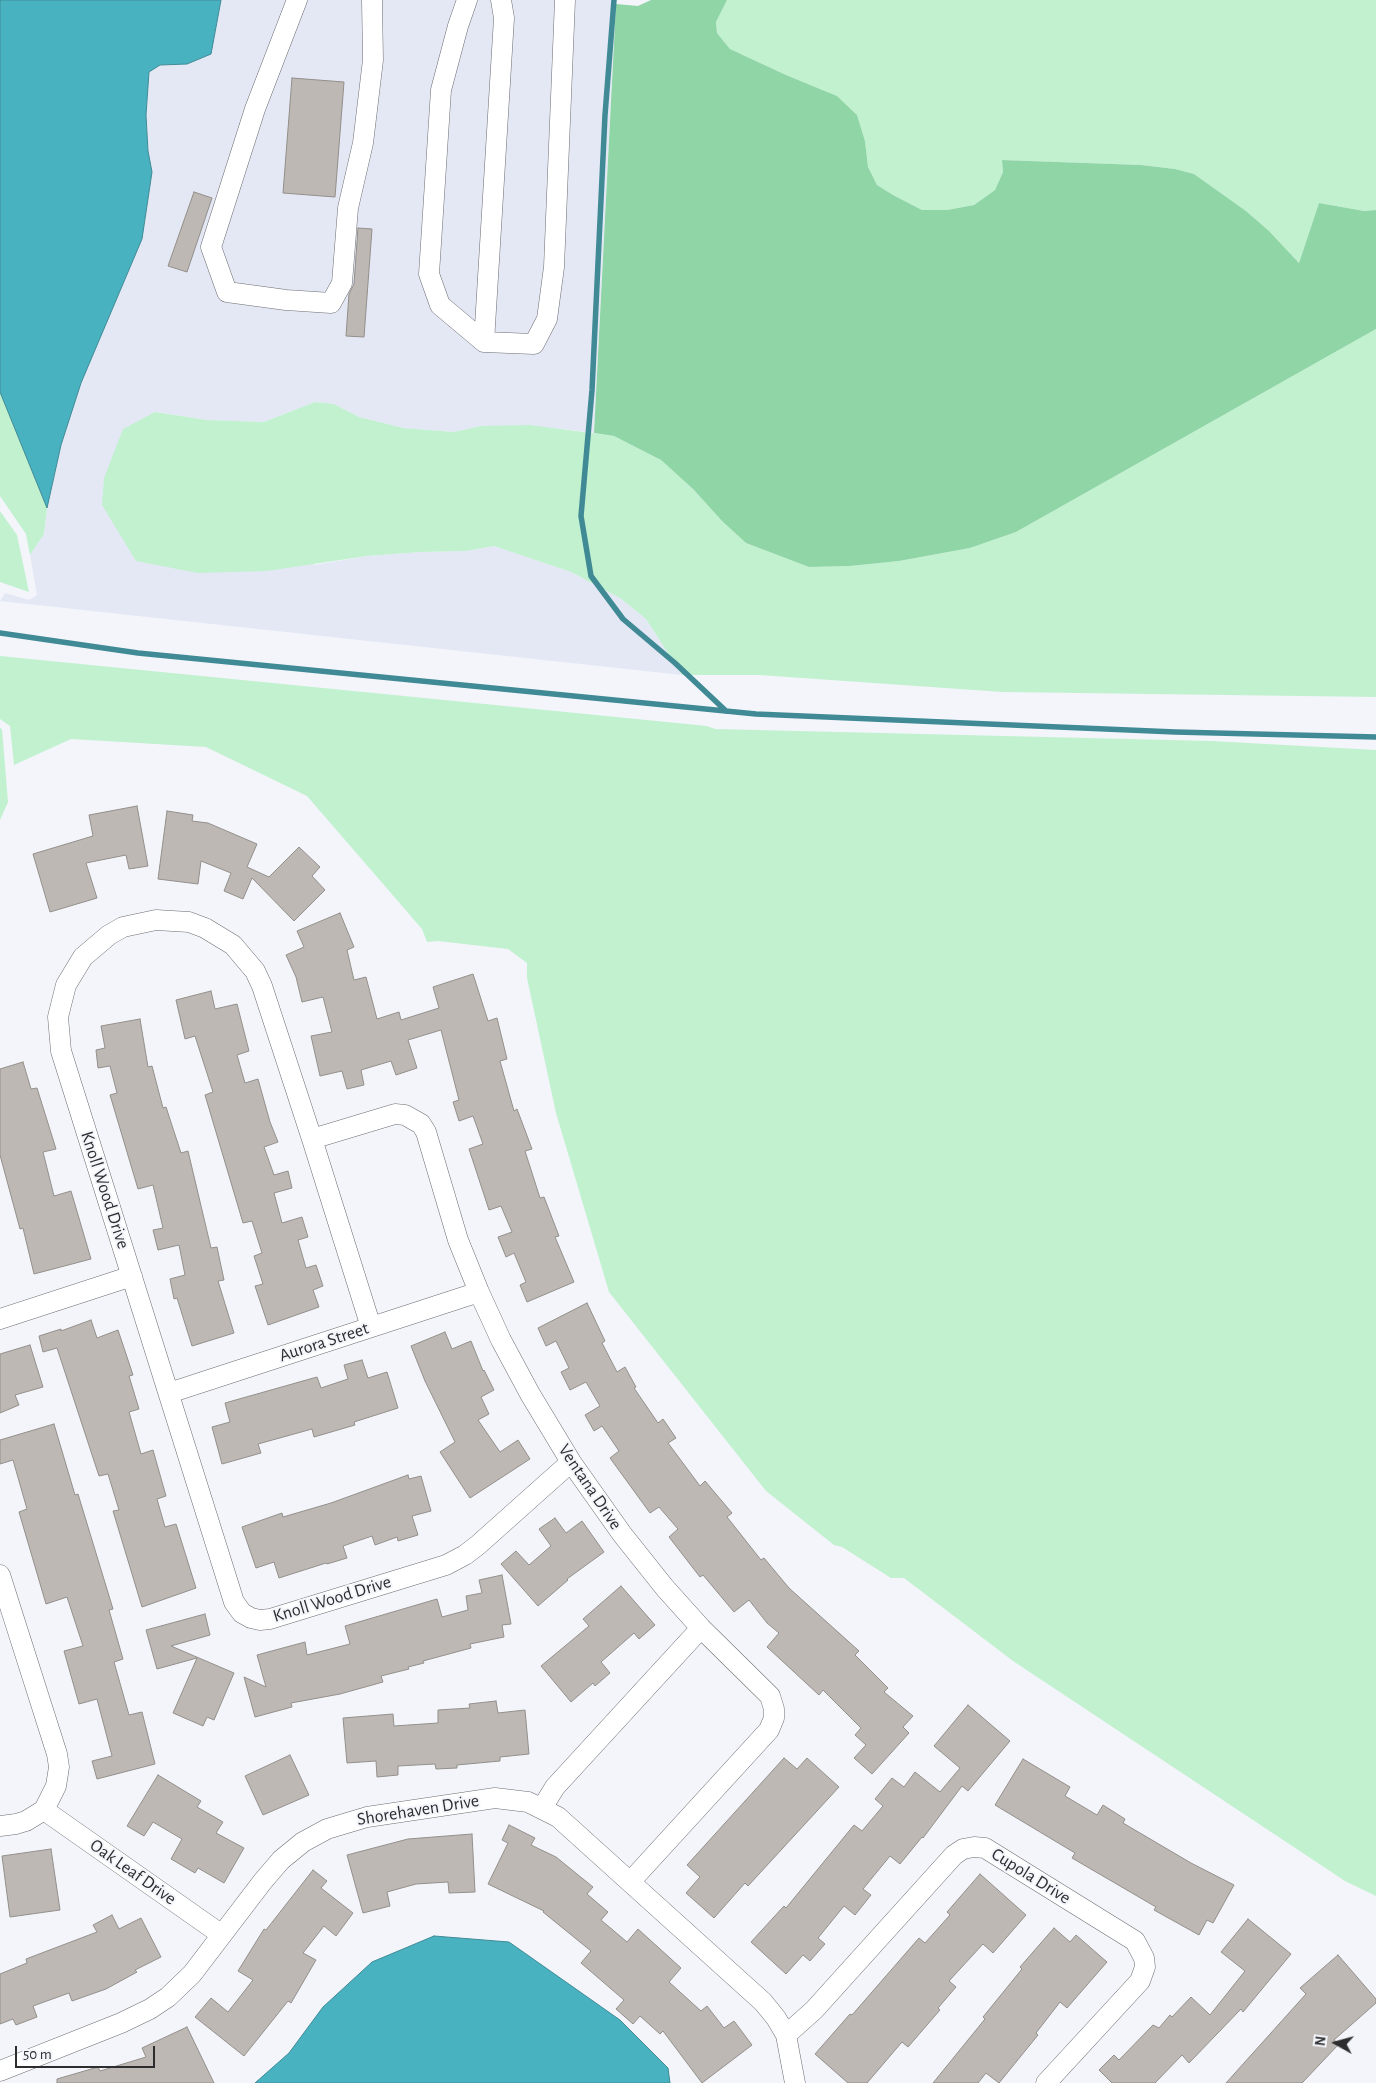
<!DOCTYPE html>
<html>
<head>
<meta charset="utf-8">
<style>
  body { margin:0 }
  #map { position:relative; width:1376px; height:2083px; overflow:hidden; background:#f3f5fb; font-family:"Alegreya Sans",sans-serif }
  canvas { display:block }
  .north { position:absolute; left:1311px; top:2018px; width:50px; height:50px; -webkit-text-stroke:4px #f3f5fb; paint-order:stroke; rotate:277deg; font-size:14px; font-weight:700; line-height:20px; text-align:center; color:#2d2d2f }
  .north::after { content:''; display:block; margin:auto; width:18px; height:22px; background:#2d2d2f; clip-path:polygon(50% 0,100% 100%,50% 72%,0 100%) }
  .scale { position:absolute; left:15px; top:2046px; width:140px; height:22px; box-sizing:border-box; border:2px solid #2d2d2f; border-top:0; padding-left:6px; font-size:15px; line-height:18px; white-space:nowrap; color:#2d2d2f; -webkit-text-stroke:4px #f3f5fb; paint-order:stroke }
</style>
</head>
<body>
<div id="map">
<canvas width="1376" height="2083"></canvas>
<div class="north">N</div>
<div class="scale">50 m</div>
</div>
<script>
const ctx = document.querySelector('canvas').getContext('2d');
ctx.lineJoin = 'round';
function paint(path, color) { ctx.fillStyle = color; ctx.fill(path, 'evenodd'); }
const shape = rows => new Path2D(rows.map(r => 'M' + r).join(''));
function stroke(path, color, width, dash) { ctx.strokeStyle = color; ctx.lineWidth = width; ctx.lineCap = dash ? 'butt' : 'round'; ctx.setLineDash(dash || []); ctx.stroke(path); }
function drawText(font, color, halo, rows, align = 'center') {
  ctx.font = font + ' "Alegreya Sans",sans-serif'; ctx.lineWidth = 4; ctx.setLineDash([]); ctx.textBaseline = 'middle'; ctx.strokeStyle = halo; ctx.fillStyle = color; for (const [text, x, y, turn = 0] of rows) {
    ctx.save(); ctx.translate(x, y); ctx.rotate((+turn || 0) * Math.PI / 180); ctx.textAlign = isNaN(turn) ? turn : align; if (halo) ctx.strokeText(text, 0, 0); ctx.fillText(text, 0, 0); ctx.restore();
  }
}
const built = shape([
  [221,0,616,0,594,433,563,429,499,426,481,426,454,432,403,428,359,417,334,404,315,402,264,422,207,420,155,412,315,565,367,556,420,552,466,551,494,546,571,572,620,598,646,619,682,675,0,601,5,593,29,600,37,595,30,555,44,534,47,508,61,445,81,383,142,239,152,172,148,151,146,115,149,72,160,65,187,64,211,54]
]);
const green = shape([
  [727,0,1376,0,1376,210,1364,211,1319,203,1299,263,1269,231,1246,211,1194,174,1175,169,1141,165,1002,160,1003,172,995,190,974,205,947,210,922,210,893,195,877,185,868,167,865,141,857,115,837,96,786,75,730,49,717,33,716,22],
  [1376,329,1376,697,1003,692,759,675,682,675,646,619,620,598,571,572,494,546,466,551,420,552,367,556,267,571,198,573,136,561,102,505,104,478,123,429,155,412,207,420,264,422,315,402,334,404,359,417,403,428,454,432,481,426,530,425,614,436,661,460,693,489,722,521,746,543,809,567,850,566,899,561,970,548,1016,532],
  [0,392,47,508,44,534,30,555,26,534,0,496],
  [0,511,17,535,29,592,0,582],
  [0,656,707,726,715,729,1212,741,1376,750,1376,1896,1345,1881,1013,1661,904,1578,891,1578,842,1547,834,1545,766,1491,609,1292,556,1113,527,978,527,963,508,949,438,941,427,942,422,929,307,796,206,747,71,739,14,765,10,726,0,719],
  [0,728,2,729,8,802,0,820]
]);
const forest = shape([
  [651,0,727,0,716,22,717,33,730,49,786,75,837,96,857,115,865,141,868,167,877,185,893,195,922,210,947,210,974,205,995,190,1003,172,1002,160,1141,165,1175,169,1194,174,1246,211,1269,231,1299,263,1319,203,1364,211,1376,210,1376,329,1016,532,970,548,899,561,850,566,809,567,746,543,722,521,693,489,661,460,614,436,594,433,616,4,638,6]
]);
const water = shape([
  [0,0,221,0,211,54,187,64,160,65,149,72,146,115,148,151,152,172,142,239,81,383,61,445,47,508,0,392,0,0],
  [434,1936,509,1942,620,2020,668,2068,670,2083,255,2083,289,2053,323,2007,372,1962,434,1936]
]);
const stream = shape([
  [614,0,605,115,592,390,581,516,591,576,623,619,675,663,726,711],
  [0,633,138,653,756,714,1175,732,1376,737]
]);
const building = shape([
  [292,78,344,82,335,197,283,193,292,78],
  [194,192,212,198,187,272,168,266,194,192],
  [358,228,372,229,364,337,346,336,349,294,354,284,358,228],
  [137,806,148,866,129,869,126,855,86,863,97,898,50,912,33,854,93,836,89,815,137,806],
  [167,811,193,815,192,821,208,823,257,844,247,867,269,877,299,847,320,867,312,876,325,890,294,921,252,878,243,899,224,891,231,873,201,861,198,884,158,879,167,811],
  [340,913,354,947,347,950,354,980,366,977,377,1019,399,1012,401,1020,439,1008,433,987,473,974,488,1021,497,1018,507,1059,500,1061,514,1111,517,1109,532,1149,525,1151,540,1198,544,1197,559,1236,555,1237,574,1282,527,1302,520,1285,526,1282,514,1253,506,1257,498,1237,512,1232,501,1206,489,1210,469,1149,483,1144,473,1116,459,1121,453,1102,459,1100,441,1030,408,1040,417,1068,396,1075,391,1061,361,1070,364,1085,347,1089,342,1071,320,1076,311,1036,332,1032,323,997,302,1002,296,977,286,955,304,947,297,931,340,913],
  [211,991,215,1009,237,1004,249,1051,237,1055,245,1083,258,1079,270,1122,278,1142,264,1147,274,1175,288,1171,292,1188,274,1193,282,1223,302,1217,308,1237,298,1240,306,1268,316,1265,323,1286,313,1290,319,1307,268,1325,255,1286,263,1284,254,1256,262,1253,252,1221,243,1223,205,1095,213,1092,195,1036,185,1039,176,1000,211,991],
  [140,1019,148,1067,152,1066,163,1108,166,1107,181,1153,188,1151,211,1248,217,1247,224,1280,218,1281,234,1333,192,1346,177,1298,174,1299,170,1279,185,1275,179,1245,158,1250,153,1230,163,1228,153,1185,138,1189,110,1095,117,1093,110,1066,98,1068,96,1050,105,1048,101,1026,140,1019],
  [23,1062,31,1089,37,1088,56,1149,43,1152,54,1196,71,1191,91,1259,34,1274,23,1228,20,1229,0,1155,0,1069,23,1062],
  [587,1303,605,1341,602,1343,617,1372,625,1367,636,1387,634,1388,658,1423,663,1419,676,1438,668,1443,700,1486,705,1481,732,1513,727,1517,761,1560,764,1558,789,1588,859,1651,855,1655,888,1688,884,1692,913,1716,903,1727,909,1733,872,1774,854,1758,866,1745,855,1735,861,1728,823,1690,819,1695,767,1647,779,1633,767,1623,749,1600,734,1612,703,1575,700,1577,669,1537,678,1529,659,1507,650,1513,610,1458,619,1451,602,1426,594,1431,585,1415,600,1406,586,1382,570,1390,561,1372,569,1368,556,1341,546,1346,538,1328,587,1303],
  [91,1320,97,1338,118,1330,133,1375,129,1376,139,1409,129,1412,141,1454,153,1450,166,1496,157,1499,165,1527,176,1524,196,1588,142,1607,113,1511,119,1510,108,1474,99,1476,57,1348,43,1352,39,1336,61,1329,61,1331,91,1320],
  [445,1332,452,1349,471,1341,483,1371,484,1370,494,1390,481,1397,489,1414,478,1420,500,1452,518,1440,530,1459,470,1498,440,1452,455,1442,425,1381,411,1346,445,1332],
  [30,1345,43,1387,15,1395,19,1405,0,1413,0,1354,30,1345],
  [362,1360,368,1378,387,1372,398,1408,354,1422,355,1425,314,1437,312,1429,258,1444,261,1453,222,1464,212,1427,230,1422,225,1403,317,1377,321,1388,348,1379,344,1365,362,1360],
  [54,1424,75,1495,78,1494,113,1609,109,1610,123,1659,114,1662,129,1715,142,1712,155,1764,97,1779,92,1761,112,1756,97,1699,79,1704,64,1651,83,1646,67,1597,46,1604,19,1512,27,1509,13,1460,0,1464,0,1440,54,1424],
  [408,1475,409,1479,421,1476,431,1511,412,1516,418,1535,398,1541,397,1537,375,1545,372,1536,343,1546,347,1558,327,1564,326,1563,279,1578,274,1562,256,1568,242,1527,282,1513,283,1517,331,1503,408,1475],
  [555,1518,566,1533,582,1521,604,1552,567,1579,568,1580,538,1606,501,1564,516,1551,529,1565,551,1546,539,1529,555,1518],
  [502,1575,511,1624,502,1625,504,1637,470,1644,471,1648,423,1661,424,1663,408,1667,409,1669,381,1676,383,1682,340,1694,291,1703,292,1707,255,1717,244,1677,266,1687,257,1655,305,1642,307,1655,350,1644,345,1626,437,1599,442,1617,468,1610,466,1596,482,1593,479,1580,502,1575],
  [621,1586,655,1625,639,1639,634,1633,601,1662,610,1673,595,1686,593,1683,571,1702,541,1666,589,1626,583,1619,621,1586],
  [205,1614,210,1635,171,1646,234,1673,214,1720,207,1717,203,1726,173,1713,197,1658,157,1669,146,1630,205,1614],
  [496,1701,498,1713,525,1710,529,1754,500,1757,500,1761,457,1765,457,1768,436,1769,435,1764,398,1766,398,1775,377,1777,376,1761,347,1763,343,1718,393,1714,394,1726,438,1723,438,1710,470,1708,469,1704,496,1701],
  [968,1705,1010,1741,968,1791,962,1786,923,1838,922,1837,900,1864,890,1856,863,1889,871,1895,855,1915,844,1906,818,1938,825,1944,810,1961,803,1955,786,1974,751,1942,784,1906,786,1908,854,1825,862,1831,883,1806,875,1799,892,1778,904,1787,915,1772,940,1792,960,1768,934,1746,968,1705],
  [290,1755,309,1795,263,1815,245,1776,290,1755],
  [784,1758,797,1769,807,1758,839,1787,748,1886,745,1883,714,1918,686,1893,700,1877,687,1865,784,1758],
  [1023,1759,1070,1787,1065,1796,1097,1815,1103,1805,1125,1819,1123,1823,1191,1863,1234,1885,1213,1923,1207,1920,1199,1935,1154,1910,1156,1907,1072,1858,1075,1853,995,1805,1023,1759],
  [158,1775,201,1801,197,1807,223,1822,216,1833,244,1848,224,1883,198,1868,195,1873,171,1859,182,1839,153,1822,144,1836,127,1826,158,1775],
  [509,1825,535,1838,531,1845,556,1857,593,1887,587,1894,608,1912,601,1920,627,1942,638,1929,681,1968,669,1982,701,2011,707,2006,724,2028,734,2021,752,2045,702,2083,663,2031,660,2034,640,2016,633,2024,616,2009,624,2000,581,1963,591,1951,543,1912,544,1911,488,1884,508,1843,502,1840,509,1825],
  [472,1834,475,1892,449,1893,448,1882,416,1884,387,1892,390,1906,363,1913,347,1855,408,1839,472,1834],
  [51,1849,60,1910,10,1917,2,1856,51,1849],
  [313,1870,327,1881,321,1888,353,1913,336,1936,324,1926,303,1953,316,1960,291,2003,288,2001,244,2056,195,2017,211,1998,228,2012,253,1980,238,1971,264,1929,266,1930,313,1870],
  [980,1874,1026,1915,993,1953,983,1944,949,1981,956,1987,938,2008,940,2010,908,2047,902,2042,867,2083,848,2083,815,2054,850,2014,852,2015,919,1938,925,1943,950,1915,947,1912,980,1874],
  [112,1915,119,1929,141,1918,161,1957,135,1970,137,1972,106,1989,72,2001,69,1993,33,2006,37,2017,16,2025,13,2019,0,2024,0,1974,27,1963,26,1959,97,1932,93,1925,112,1915],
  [1248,1919,1291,1954,1243,2012,1241,2009,1189,2063,1182,2055,1155,2083,1112,2083,1099,2070,1114,2055,1119,2060,1153,2025,1159,2028,1170,2015,1172,2017,1191,1997,1210,2015,1245,1971,1221,1952,1248,1919],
  [1054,1928,1070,1942,1076,1935,1107,1962,1067,2008,1060,2002,1036,2033,1038,2035,999,2083,986,2073,978,2083,933,2083,985,2019,983,2017,1022,1969,1020,1967,1054,1928],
  [1338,1955,1376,1999,1376,2003,1334,2040,1339,2044,1302,2083,1226,2083,1306,1994,1300,1988,1338,1955],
  [187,2027,214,2083,57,2083,57,2079,98,2067,100,2071,146,2057,142,2048,187,2027]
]);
const minor = shape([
  [297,0,255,109,211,247,227,292,286,300,331,303,342,283,348,208,363,143,373,60,372,0],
  [467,0,458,26,441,90,429,274,440,305,484,342,534,344,547,319,554,267,565,0],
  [484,342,504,18,501,0],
  [312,1139,395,1114,405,1115,421,1124,426,1132,458,1240,479,1292,501,1340,530,1394,571,1462,622,1534,665,1588,701,1628,770,1696,774,1709,774,1718,769,1730,630,1882],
  [0,1319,132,1276],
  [371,1327,312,1139,262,986,255,971,233,945,205,928,189,922,156,920,123,927,109,935,83,957,66,985,58,1017,61,1051,234,1602,242,1613,251,1618,260,1620,270,1619,446,1565,465,1555,478,1545,571,1462],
  [169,1393,479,1292],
  [0,1575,57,1754,59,1767,56,1786,44,1810,26,1821,16,1824,0,1826],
  [542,1808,555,1787,701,1628],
  [44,1810,222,1935],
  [786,2035,814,2010,954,1855,963,1849,974,1847,985,1848,1135,1941,1144,1958,1145,1967,1140,1981,1046,2083],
  [0,2071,121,2023,150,2009,168,1997,192,1974,263,1881,281,1860,303,1842,327,1829,367,1817,495,1798,528,1802,558,1817,763,2002,776,2018,786,2035,795,2083]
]);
const streetNames = [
  ["Knoll Wood Drive",105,1190,72],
  ["Aurora Street",324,1342,-18],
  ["Ventana Drive",590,1487,56],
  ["Knoll Wood Drive",332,1599,-17],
  ["Shorehaven Drive",418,1810,-9],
  ["Oak Leaf Drive",133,1872,35],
  ["Cupola Drive",1031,1876,32]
];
paint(built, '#e4e8f5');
paint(green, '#c1f1cf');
paint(forest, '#8fd5a5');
paint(water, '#48b2c1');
stroke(water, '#408a95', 1);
stroke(stream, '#408a95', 5.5);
paint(building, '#bdb8b3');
stroke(building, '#938f8b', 1);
stroke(minor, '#6c6d72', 21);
stroke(minor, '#fff', 20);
drawText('18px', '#2d2d2f', '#f3f5fb', streetNames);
</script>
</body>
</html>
